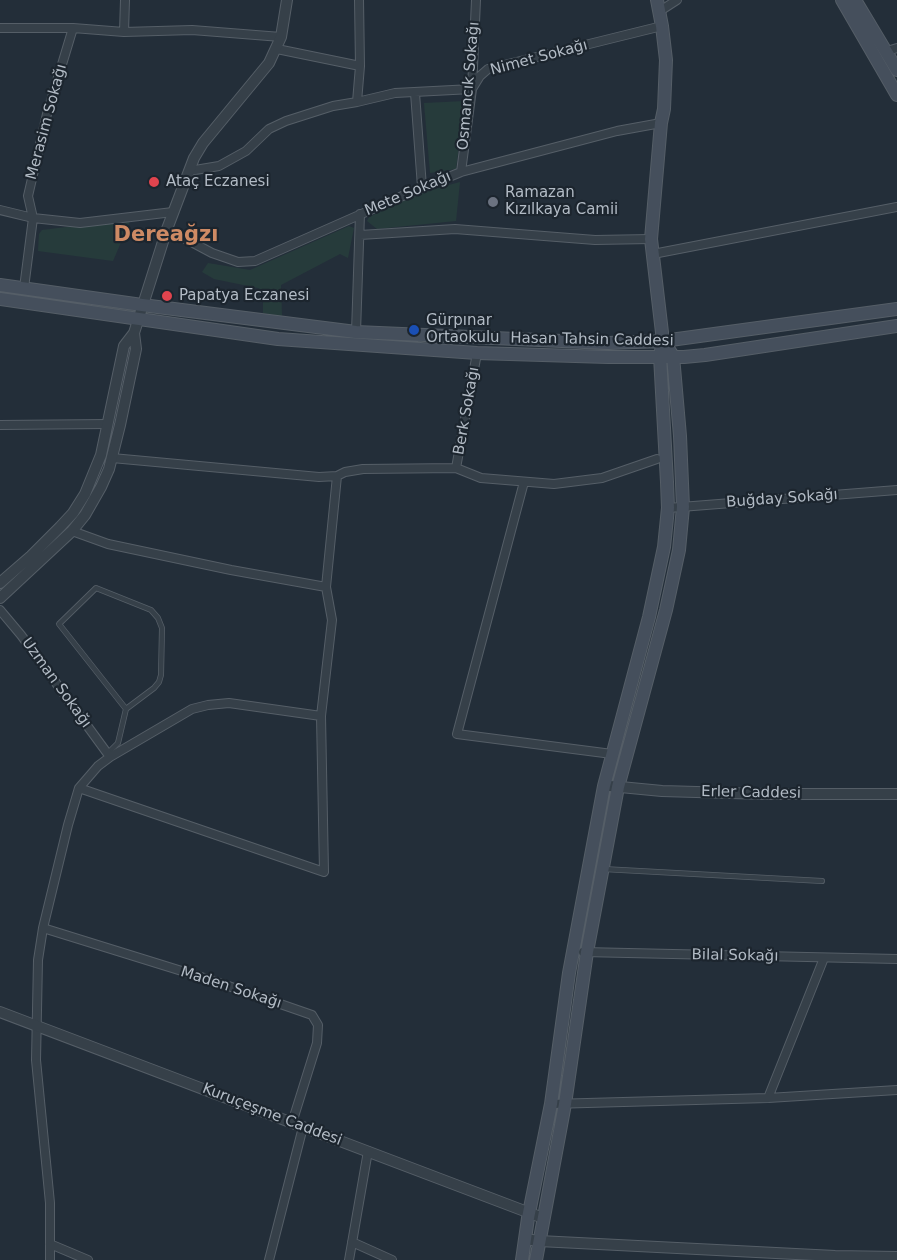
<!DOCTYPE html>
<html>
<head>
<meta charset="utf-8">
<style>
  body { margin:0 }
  canvas { display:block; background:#232e39 }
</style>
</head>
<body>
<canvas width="897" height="1260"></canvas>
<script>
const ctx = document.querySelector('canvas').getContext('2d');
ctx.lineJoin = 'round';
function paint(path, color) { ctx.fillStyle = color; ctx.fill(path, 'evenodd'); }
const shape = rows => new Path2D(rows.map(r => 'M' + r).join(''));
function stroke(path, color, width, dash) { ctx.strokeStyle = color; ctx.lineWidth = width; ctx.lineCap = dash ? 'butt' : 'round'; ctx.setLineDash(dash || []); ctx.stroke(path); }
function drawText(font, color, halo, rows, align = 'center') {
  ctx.font = font + ' "DejaVu Sans",sans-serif'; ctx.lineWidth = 4.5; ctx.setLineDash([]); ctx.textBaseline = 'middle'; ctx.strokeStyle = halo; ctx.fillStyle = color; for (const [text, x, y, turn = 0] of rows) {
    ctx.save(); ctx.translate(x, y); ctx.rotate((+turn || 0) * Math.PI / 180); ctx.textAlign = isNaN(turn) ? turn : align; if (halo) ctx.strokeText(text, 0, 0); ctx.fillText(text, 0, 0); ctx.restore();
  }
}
const green = shape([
  [465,101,456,169,430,173,424,103],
  [460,182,456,221,377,229,367,221,369,217,423,192],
  [131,219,113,261,38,251,39,234,42,230],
  [349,226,354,228,348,258,340,254,281,285,282,316,263,313,263,292,258,288,214,279,202,272,208,263,250,270]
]);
const service = shape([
  [108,753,118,743,126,709,154,688,159,682,161,675,162,628,158,618,151,610,96,588,59,624,126,709],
  [603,869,822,881]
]);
const minor = shape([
  [660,11,677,0],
  [0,28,73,28,124,32,192,30,281,37],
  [124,32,125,0],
  [277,49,360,66],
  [887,51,897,48],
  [415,93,422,187],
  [357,102,360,66,359,0],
  [189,171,219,166,246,151,269,129,286,121,333,106,357,102,395,93,472,89,480,76,488,69,662,26],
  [461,172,472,89,476,0],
  [0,210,33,218,80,223,173,212],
  [167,229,212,253,238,262,255,261,400,197,461,172,617,131,661,123],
  [360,235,455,229,595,240,651,239],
  [653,254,897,207],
  [24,288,33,218,28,196,47,114,73,28],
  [356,332,360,214],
  [0,425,108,424],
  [112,458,319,477,337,476,345,472,363,469,456,468,481,478,554,484,602,478,657,459],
  [456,468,477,353],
  [524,482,457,734,612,754],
  [668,508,897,490],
  [72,531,108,544,231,570,326,587],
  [0,610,21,635,110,757],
  [79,788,324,872,321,716,332,620,326,587,337,476],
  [43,928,214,981,312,1015,318,1025,317,1043,292,1123],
  [583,952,897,959],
  [768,1098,824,958],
  [551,1104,768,1098,897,1090],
  [352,1242,392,1260],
  [50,1244,88,1260],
  [50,1260,50,1203,36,1060,38,960,43,928,68,825,79,788,98,766,110,757,192,709,208,705,229,703,321,716],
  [269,1260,303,1127],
  [349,1260,368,1151]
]);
const tertiary = shape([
  [0,583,31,556,60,527,73,513,85,494,101,455,124,346,134,333,167,229,194,158,203,143,269,63,281,37,287,0],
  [0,598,72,531,85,515,101,487,109,469,120,425,136,349,134,333],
  [610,786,662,791,765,794,897,794],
  [0,1012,543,1218],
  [525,1239,539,1241,835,1256,897,1257]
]);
const secondary = shape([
  [842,0,897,95],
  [855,0,897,70],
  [0,285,142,305,356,332,608,343,663,341,897,309],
  [0,299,278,339,477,353,608,357,684,357,705,355,897,326],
  [522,1260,528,1218,551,1104,569,973,604,786,649,617,664,547,668,508,667,482,660,356,663,341,651,239,661,123,664,109,666,60,662,26,657,0],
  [536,1260,565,1104,587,952,618,787,666,610,679,550,683,507,680,436,673,356,663,341]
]);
const markers = [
  [154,182,6,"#e0444e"],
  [493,202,6,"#6b7280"],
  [167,296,6,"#e0444e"],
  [414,330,6,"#1a4fb4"]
];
const streetNames = [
  ["Nimet Sokağı",539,58,-15],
  ["Osmancık Sokağı",469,86,-85],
  ["Merasim Sokağı",47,122,-75],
  ["Mete Sokağı",408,194,-23],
  ["Hasan Tahsin Caddesi",592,340,1],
  ["Berk Sokağı",467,411,-80],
  ["Buğday Sokağı",782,499,-4],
  ["Uzman Sokağı",56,683,54],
  ["Erler Caddesi",751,793,1],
  ["Bilal Sokağı",735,956,1],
  ["Maden Sokağı",231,988,18],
  ["Kuruçeşme Caddesi",272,1115,21]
];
const poiNames = [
  ["Ataç Eczanesi",166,182],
  ["Ramazan",505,193],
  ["Kızılkaya Camii",505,210],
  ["Papatya Eczanesi",179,296],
  ["Gürpınar",426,321],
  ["Ortaokulu",426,338]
];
const districtNames = [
  ["Dereağzı",166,236]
];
paint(green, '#263b3b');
stroke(service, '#555e67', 6);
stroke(minor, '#555e67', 10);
stroke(tertiary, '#555e67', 12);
stroke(secondary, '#555e67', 14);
stroke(service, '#364049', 4.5);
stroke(minor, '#364049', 8);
stroke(tertiary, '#364049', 10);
stroke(secondary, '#454f5c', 12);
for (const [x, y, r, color] of markers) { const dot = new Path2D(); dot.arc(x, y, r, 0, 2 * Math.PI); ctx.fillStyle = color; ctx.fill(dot); stroke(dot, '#1c252e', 2); }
drawText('15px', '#b2bbc5', '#1c252e', streetNames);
drawText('15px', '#b2bbc5', '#1c252e', poiNames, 'left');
drawText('bold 21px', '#ce8a64', '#1c252e', districtNames);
</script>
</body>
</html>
